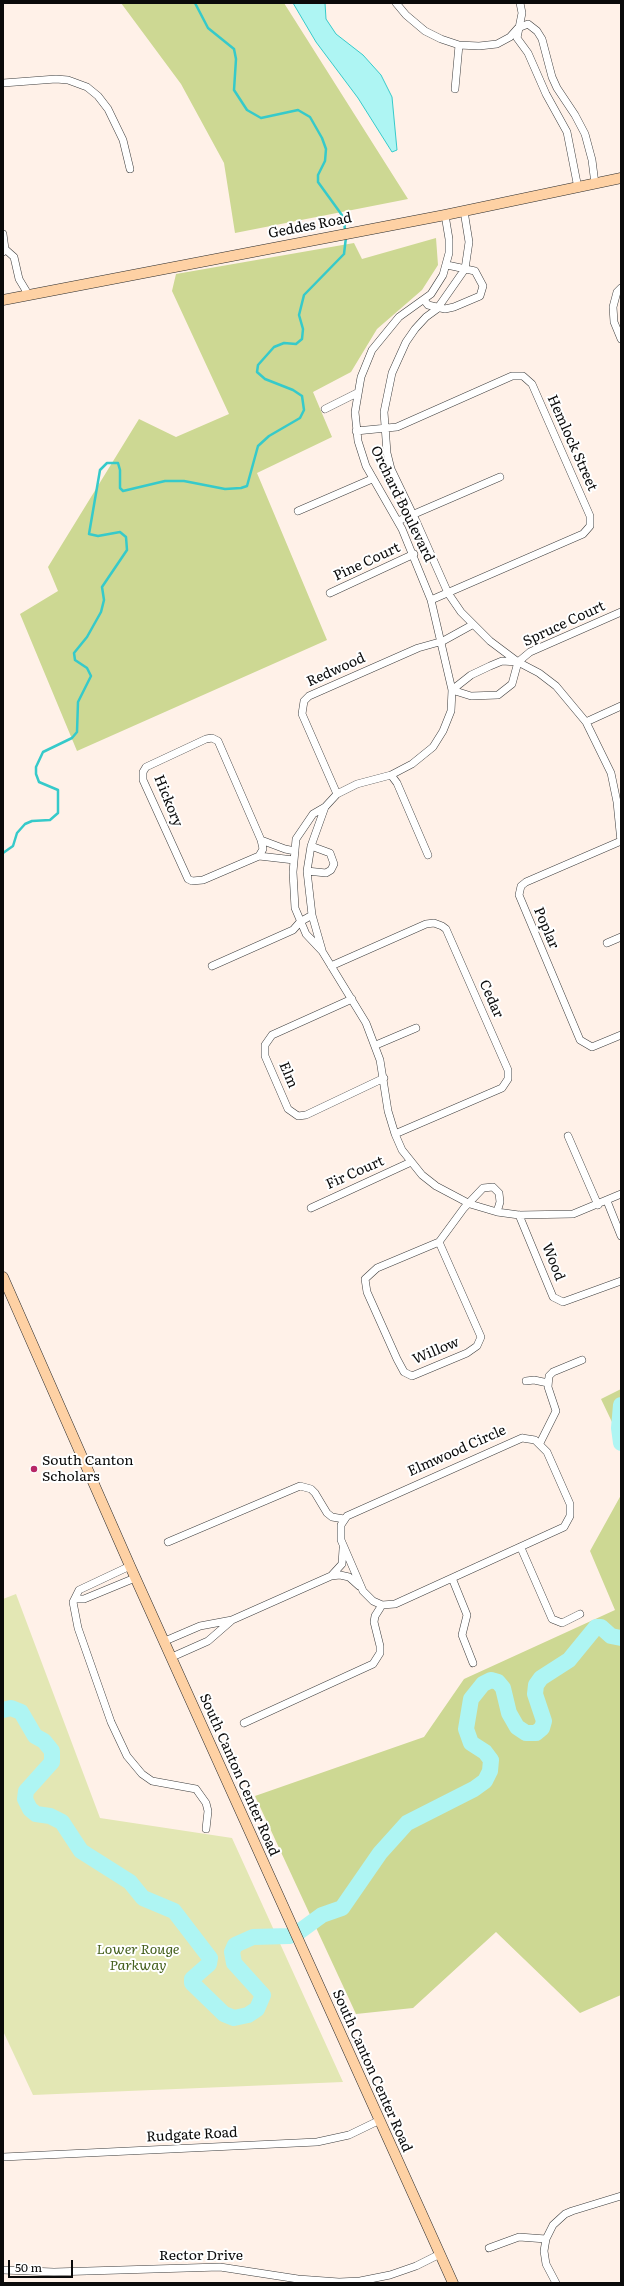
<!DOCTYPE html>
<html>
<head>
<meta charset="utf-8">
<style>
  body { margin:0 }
  #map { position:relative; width:624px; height:2286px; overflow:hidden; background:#fff1e8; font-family:Literata,serif }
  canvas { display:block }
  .frame { position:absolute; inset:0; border:4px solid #0a0a0a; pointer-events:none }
  .scale { position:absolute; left:8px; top:2260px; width:65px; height:18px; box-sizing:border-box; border:2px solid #0a0a0a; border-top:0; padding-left:5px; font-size:12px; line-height:14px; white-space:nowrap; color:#0a0a0a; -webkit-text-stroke:3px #fff; paint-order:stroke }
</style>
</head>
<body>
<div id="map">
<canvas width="624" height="2286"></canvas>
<div class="frame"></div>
<div class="scale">50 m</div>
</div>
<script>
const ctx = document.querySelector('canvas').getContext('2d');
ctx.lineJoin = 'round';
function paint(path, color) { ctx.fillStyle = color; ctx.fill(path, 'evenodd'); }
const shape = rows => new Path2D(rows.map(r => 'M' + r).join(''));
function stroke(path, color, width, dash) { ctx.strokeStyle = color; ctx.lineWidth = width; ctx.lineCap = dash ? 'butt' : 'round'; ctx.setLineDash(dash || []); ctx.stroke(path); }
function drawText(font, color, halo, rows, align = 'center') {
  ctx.font = font + ' Literata,serif'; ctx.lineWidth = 4; ctx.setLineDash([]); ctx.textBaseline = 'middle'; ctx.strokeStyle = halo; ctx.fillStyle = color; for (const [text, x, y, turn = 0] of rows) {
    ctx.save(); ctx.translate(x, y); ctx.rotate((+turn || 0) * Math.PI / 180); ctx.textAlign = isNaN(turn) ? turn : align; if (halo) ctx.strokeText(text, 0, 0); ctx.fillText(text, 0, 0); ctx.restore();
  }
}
const green = shape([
  [16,1594,100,1818,232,1838,343,2082,33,2095,3,2031,3,1599]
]);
const forest = shape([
  [121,3,284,3,408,199,235,233,224,163,181,84],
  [436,238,438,265,422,290,377,329,351,372,313,392,332,437,257,473,327,640,77,751,20,614,58,591,48,567,139,419,176,437,229,414,172,291,176,274,354,243,362,259],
  [621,1389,621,1441,601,1399],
  [621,1495,621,1995,580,2013,496,1932,413,2008,356,2014,255,1796,424,1737,464,1679,615,1610,590,1551]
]);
const water = shape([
  [293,3,325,3,326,19,336,34,363,55,381,75,392,97,397,150,392,152,358,98,316,42,293,3]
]);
const stream = shape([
  [195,3,208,28,234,49,236,59,234,90,247,110,261,118,298,110,310,117,322,138,326,149,325,161,318,175,318,182,339,211,344,218,345,232],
  [3,853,13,846,17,833,25,824,32,821,50,820,58,813,58,790,39,782,36,774,36,767,43,752,72,738,77,732,78,702,91,676,87,668,75,660,74,653,87,637,101,612,104,600,102,587,127,550,126,537,120,532,98,536,89,534,100,470,107,463,118,463,120,470,120,488,123,491,165,481,184,481,225,489,241,488,247,486,258,446,269,436,300,418,304,410,302,396,293,390,265,379,257,372,258,365,274,347,284,343,296,344,302,339,303,329,299,315,304,295,344,254,346,237]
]);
const river = shape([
  [621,1405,619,1428,621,1443],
  [3,1710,11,1708,21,1712,35,1736,44,1741,52,1751,52,1762,26,1791,25,1799,30,1809,36,1814,50,1816,62,1822,81,1851,130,1882,143,1898,174,1911,210,1958,209,1964,192,1979,192,1983,224,2014,234,2018,248,2015,257,2009,263,1995,234,1963,232,1952,235,1945,253,1937,289,1936,296,1934,322,1915,342,1908,380,1853,407,1823,474,1789,485,1781,490,1771,491,1760,485,1752,471,1743,466,1729,471,1699,483,1684,491,1680,498,1682,503,1688,509,1713,517,1727,526,1733,536,1733,542,1728,544,1721,535,1694,536,1685,541,1678,569,1660,596,1627,601,1627,611,1636,621,1638]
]);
const minor = shape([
  [396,3,406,15,425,31,441,39,459,45,479,46,497,44,510,37,518,28,528,24,537,31,542,39,552,77,557,88,575,115,585,134,592,160,595,184],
  [520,3,522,13,517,38,528,53,546,94,567,132,578,188],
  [3,83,56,79,68,80,87,87,98,96,108,109,123,140,130,169],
  [455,89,459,45],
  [464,211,469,242,465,269,437,309,426,317,415,329,406,342,392,373,384,412,387,453,391,469,417,523,448,593,461,612,490,641,518,662,539,673,556,686,586,722,611,773,617,802,621,842],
  [445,215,449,239,449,253,443,275,431,294,399,317,372,350,361,377,355,412,358,441,366,466,402,529,431,600,452,690,451,711,443,731,433,747,412,764,391,775,357,784,337,794,325,807,313,814,296,839,293,872,295,908,306,934,322,951,366,1023,380,1060,388,1111,395,1134,402,1150,422,1175,436,1186,470,1204,497,1212,519,1215,573,1214,621,1194],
  [3,234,5,249],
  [3,252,5,249,14,257,19,279,28,294],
  [621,288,617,292,613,307,614,322,621,339],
  [424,300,428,305,445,309,454,307,480,296,483,286,475,271,447,265],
  [325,409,357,393],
  [356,431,397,427,512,376,523,376,532,384,590,516,590,526,583,534,431,600],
  [298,511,372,479],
  [398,521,500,477],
  [330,593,414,554],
  [518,662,530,652,621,612],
  [452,690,471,696,498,695,512,684,518,662],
  [452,690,471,675,490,666,502,661,518,662],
  [586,722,621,706],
  [391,775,397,783,428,855],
  [337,794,302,714,304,701,309,696,418,648,443,641,472,625],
  [261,840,263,849,259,856,203,880,192,881,188,879,143,780,143,772,146,767,206,739,212,738,218,741,261,840,285,849,295,851],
  [621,841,526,882,521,886,519,895,580,1040,592,1047,621,1035],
  [259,856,294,860],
  [307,871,326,873,331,870,334,864,330,853,311,846],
  [607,943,621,937],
  [322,950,312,915,307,871,311,846,325,807],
  [212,966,293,930,300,922,312,915],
  [331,966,426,924,434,923,442,926,446,929,508,1070,508,1079,502,1088,395,1134],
  [352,999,272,1035,265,1045,265,1056,288,1109,298,1116,306,1115,384,1078],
  [376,1045,416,1028],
  [568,1136,598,1205],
  [607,1201,621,1236],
  [311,1208,411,1162],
  [519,1215,553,1297,563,1302,621,1281],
  [439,1242,481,1337,477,1346,467,1353,412,1376,404,1372,397,1359,367,1292,365,1279,377,1268,439,1242,464,1208,483,1188,493,1187,499,1193,500,1202,497,1212],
  [526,1381,534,1380,548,1383],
  [522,1438,535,1440,547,1452,570,1504,570,1516,564,1527,395,1604,382,1605,373,1601,363,1591,341,1540,341,1525,347,1516,522,1438],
  [540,1443,556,1411,548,1387,549,1376,553,1372,582,1360],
  [168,1542,300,1486,311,1489,315,1493,327,1513,332,1517,344,1519],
  [521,1548,552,1619,562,1623,580,1614],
  [130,1566,79,1590,73,1602,78,1628,111,1722,127,1756,142,1774,152,1781,196,1789,206,1803,208,1811,206,1829],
  [331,1576,342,1564,343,1549],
  [452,1578,467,1615,462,1635,473,1663],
  [75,1599,84,1599,135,1578],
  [165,1641,200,1626,232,1620,331,1576,340,1575,349,1577,359,1586],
  [172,1657,208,1641,231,1621],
  [244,1723,373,1664,380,1653,380,1646,374,1622,375,1616,382,1605],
  [3,2157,317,2142,349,2135,378,2121],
  [489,2248,519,2237,546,2239],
  [3,2270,54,2272,220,2267,298,2279,339,2282,360,2281,390,2275,416,2266,440,2254],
  [556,2283,546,2264,544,2251,546,2239,553,2225,565,2214,572,2211,621,2196]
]);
const secondary = shape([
  [3,300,445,215,621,178],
  [3,1277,130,1566,453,2283]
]);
const markers = [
  [34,1469,4,"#b72666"]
];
const streetNames = [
  ["Geddes Road",310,226,-11],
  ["Hemlock Street",572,443,66],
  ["Orchard Boulevard",402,504,64],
  ["Pine Court",367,562,-25],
  ["Spruce Court",564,624,-25],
  ["Redwood",336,670,-24],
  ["Hickory",168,801,68],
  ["Poplar",546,928,67],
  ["Cedar",491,999,66],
  ["Elm",288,1075,67],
  ["Fir Court",355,1173,-24],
  ["Wood",553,1262,68],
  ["Willow",436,1351,-23],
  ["Elmwood Circle",457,1451,-24],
  ["South Canton Center Road",239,1775,66],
  ["South Canton Center Road",372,2071,66],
  ["Rudgate Road",192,2135,-3],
  ["Rector Drive",201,2256]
];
const poiNames = [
  ["South Canton",42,1461],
  ["Scholars",42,1477]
];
const parkNames = [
  ["Lower Rouge",138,1950],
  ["Parkway",138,1966]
];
paint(green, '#e3e7b4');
paint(forest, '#cdd893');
paint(water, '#aef5f3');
stroke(water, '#36caca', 1);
stroke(stream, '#36caca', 2.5);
stroke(river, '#aef5f3', 16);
stroke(minor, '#3d3d3d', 8);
stroke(secondary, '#2c2c2c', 11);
stroke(minor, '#fff', 7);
stroke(secondary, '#fed1a4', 10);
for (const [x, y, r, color] of markers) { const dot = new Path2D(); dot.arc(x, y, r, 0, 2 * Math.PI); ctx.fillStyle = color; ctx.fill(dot); stroke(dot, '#fff', 1.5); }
drawText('14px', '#0a0a0a', '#fff', streetNames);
drawText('14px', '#0a0a0a', '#fff', poiNames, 'left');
drawText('italic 14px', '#45601d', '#fff', parkNames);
</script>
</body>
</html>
